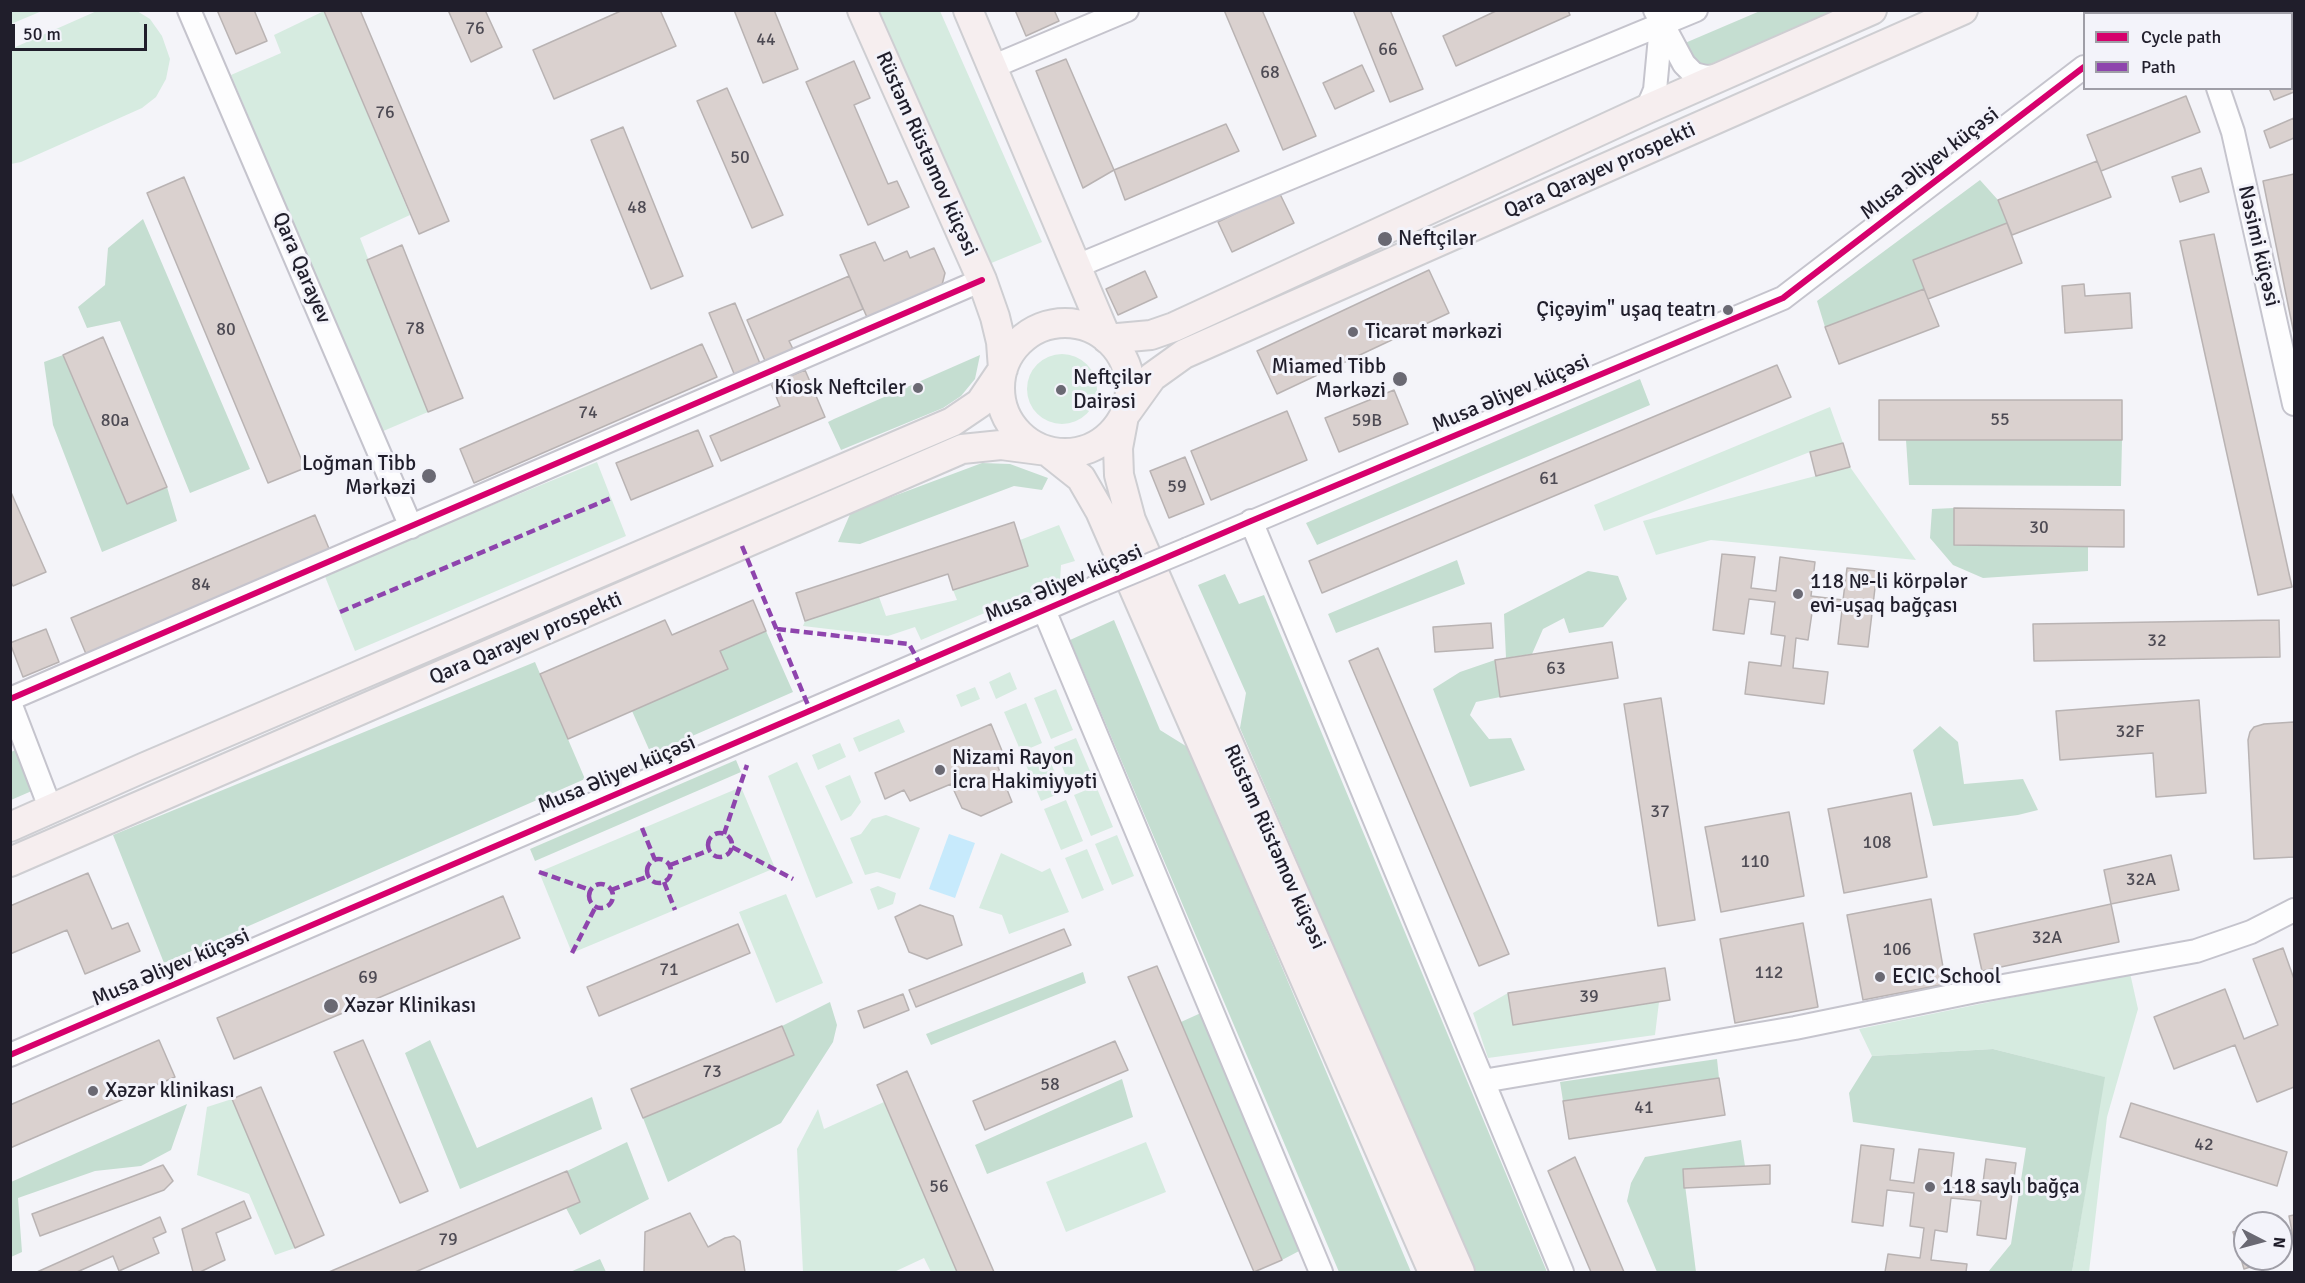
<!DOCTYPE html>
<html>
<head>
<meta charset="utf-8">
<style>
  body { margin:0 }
  #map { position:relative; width:2305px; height:1283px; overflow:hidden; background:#f4f4f9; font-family:Signika,sans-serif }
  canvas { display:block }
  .frame { position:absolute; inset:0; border:12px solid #201e2b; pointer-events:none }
  .legend { position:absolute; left:2083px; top:12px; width:210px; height:78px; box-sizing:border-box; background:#f3f3fa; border:2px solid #9f9ea7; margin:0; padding:8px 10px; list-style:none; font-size:18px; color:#201e2b }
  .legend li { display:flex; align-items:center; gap:12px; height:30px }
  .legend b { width:30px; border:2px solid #9f9ea7 }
  .north { position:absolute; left:2233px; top:1211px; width:60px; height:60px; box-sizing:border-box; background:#f3f3fa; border:2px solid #9f9ea7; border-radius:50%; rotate:96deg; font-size:16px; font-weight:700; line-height:24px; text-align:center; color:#201e2b }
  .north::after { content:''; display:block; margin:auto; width:21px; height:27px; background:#6a6973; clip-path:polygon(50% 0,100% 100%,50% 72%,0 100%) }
  .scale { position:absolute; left:12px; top:24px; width:135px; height:27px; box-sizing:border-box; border:3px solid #201e2b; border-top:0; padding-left:8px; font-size:18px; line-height:21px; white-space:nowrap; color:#201e2b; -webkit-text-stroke:4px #f3f3fa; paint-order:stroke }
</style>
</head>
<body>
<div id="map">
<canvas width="2305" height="1283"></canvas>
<div class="frame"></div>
<ul class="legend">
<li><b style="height:8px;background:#d6006c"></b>Cycle path</li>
<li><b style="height:8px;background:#8e44ad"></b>Path</li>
</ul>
<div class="north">N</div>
<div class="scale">50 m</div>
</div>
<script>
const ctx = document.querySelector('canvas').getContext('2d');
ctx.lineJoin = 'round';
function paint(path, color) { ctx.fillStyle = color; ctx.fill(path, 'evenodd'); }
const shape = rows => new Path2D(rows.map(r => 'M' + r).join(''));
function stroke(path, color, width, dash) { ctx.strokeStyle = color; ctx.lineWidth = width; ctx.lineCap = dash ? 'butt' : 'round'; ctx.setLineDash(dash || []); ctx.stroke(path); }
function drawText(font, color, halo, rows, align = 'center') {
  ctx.font = font + ' Signika,sans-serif'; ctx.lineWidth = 6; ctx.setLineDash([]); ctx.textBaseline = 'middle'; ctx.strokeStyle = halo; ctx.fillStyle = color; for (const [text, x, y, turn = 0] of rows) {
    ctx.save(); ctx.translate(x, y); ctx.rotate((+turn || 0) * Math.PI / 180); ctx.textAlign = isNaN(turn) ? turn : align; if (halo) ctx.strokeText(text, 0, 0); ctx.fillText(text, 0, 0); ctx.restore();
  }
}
const green = shape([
  [11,10,42,10,42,11,11,24],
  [99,10,137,11,150,19,162,36,170,59,166,79,156,97,142,108,21,162,11,164,11,49],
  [324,11,410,215,360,238,428,412,381,432,231,75,281,53,274,35],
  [878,11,940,11,1042,242,989,264],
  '1027 389a35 35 0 1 1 70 0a35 35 0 1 1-70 0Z',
  [1830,407,1843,443,1810,452,1604,531,1594,505],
  [597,462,626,536,355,651,324,574],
  [1850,467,1916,560,1711,540,1656,555,1643,521],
  [1059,525,1075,561,1061,565,1060,581,921,640,915,627,888,636,803,626,805,621,879,597,886,616,957,600,953,590,1028,566,1020,540],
  [1010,672,1017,689,996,699,989,682],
  [975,687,980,699,961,707,956,695],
  [1056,689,1073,730,1051,739,1034,698],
  [1026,703,1042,743,1021,752,1004,712],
  [899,719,905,732,859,752,853,738],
  [1076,738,1093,778,1071,788,1054,747],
  [840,743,846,757,818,770,812,755],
  [1046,751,1063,792,1041,801,1024,760],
  [797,762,853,883,816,898,768,776],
  [850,775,861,802,851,816,841,821,825,786],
  [1096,786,1113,827,1091,836,1074,795],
  [741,787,775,868,572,953,539,872],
  [1066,800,1083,841,1061,850,1044,809],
  [886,815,920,828,900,879,877,872,865,875,850,838,861,834,872,819],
  [1117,835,1134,876,1112,885,1095,844],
  [1087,849,1104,890,1082,899,1065,858],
  [1001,853,1042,872,1050,868,1069,912,1009,934,1002,915,979,908],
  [878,886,896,893,893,904,878,910,870,889],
  [786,894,823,983,776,1003,739,912],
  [2130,973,2138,1009,2107,1117,2089,1272,2072,1272,2104,1077,1993,1049,1872,1056,1859,1029],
  [1508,993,1513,1025,1659,1002,1655,1035,1488,1058,1473,1013],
  [232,1099,295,1248,275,1255,249,1194,197,1175,207,1107],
  [884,1102,957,1272,931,1272,924,1258,894,1272,803,1272,797,1149,818,1109,824,1129],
  [1146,1142,1166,1192,1066,1232,1046,1182]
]);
const forest = shape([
  [1760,11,1833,11,1697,70,1685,43],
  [1980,180,1998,200,2007,223,1924,289,1825,327,1817,301],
  [143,219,250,469,190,493,120,321,87,328,78,307,105,285,108,248],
  [63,355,127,504,167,487,177,521,102,552,53,425,44,362],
  [980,355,975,379,961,396,943,408,841,450,828,422,834,419],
  [1640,379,1650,405,1317,545,1306,523],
  [1906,440,2122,440,2121,486,1909,485],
  [982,463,1010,464,1048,478,1042,490,1014,486,860,544,838,542,851,512],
  [1954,508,1954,545,2088,547,2088,571,1983,578,1953,565,1930,538,1932,509],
  [1457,560,1465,584,1336,633,1328,614],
  [1588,571,1618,576,1627,599,1603,627,1569,633,1564,618,1543,629,1532,654,1506,658,1504,614],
  [1225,574,1239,604,1264,595,1547,1272,1474,1272,1240,728,1246,693,1198,585],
  [1114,620,1160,730,1189,748,1411,1272,1339,1272,1070,640],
  [766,631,793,692,651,754,632,711,728,669,720,651],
  [1495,660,1500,697,1476,702,1470,715,1489,739,1511,738,1525,770,1470,787,1433,689,1460,672],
  [535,662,585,779,164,963,113,835],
  [1940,726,1958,742,1964,784,2023,779,2038,810,2018,815,1933,826,1913,750],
  [18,749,34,790,11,800,11,752],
  [736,760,741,772,535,861,530,849],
  [1083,972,1086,983,931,1045,926,1034],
  [830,1002,837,1025,833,1042,781,1123,668,1182,643,1118,793,1055,782,1026],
  [1203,1012,1301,1250,1282,1260,1181,1022],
  [430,1040,477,1148,592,1097,602,1129,460,1189,405,1053],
  [1993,1049,2105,1077,2072,1272,1988,1272,2011,1244,2026,1148,1853,1122,1849,1093,1872,1056],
  [1717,1059,1719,1078,1563,1101,1560,1082],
  [1122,1079,1133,1117,987,1174,975,1145],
  [187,1104,171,1150,141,1166,95,1171,18,1198,22,1252,11,1257,11,1182],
  [1741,1140,1745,1166,1683,1169,1696,1272,1657,1272,1627,1201,1631,1183,1645,1157],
  [627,1142,649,1199,580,1235,566,1208,580,1202,567,1171],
  [600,1259,606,1272,570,1272]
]);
const water = shape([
  [949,834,975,843,955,898,929,889]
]);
const building = shape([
  [217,10,254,10,267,41,236,54,217,10],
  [360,10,449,221,419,234,324,11,360,10],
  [448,10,485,10,502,47,471,62,448,10],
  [623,10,660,10,676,46,554,99,533,50,623,10],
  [734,10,774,10,798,69,763,83,734,10],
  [1015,10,1054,10,1059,21,1026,36,1015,10],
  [1224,10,1262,10,1316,136,1283,150,1224,10],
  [1353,10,1390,10,1423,89,1390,102,1353,10],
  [1498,10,1568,10,1570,15,1456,66,1443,36,1498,10],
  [2294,46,2294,92,2274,100,2269,88,2292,88,2292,47,2294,46],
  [1066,59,1114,170,1083,188,1036,71,1066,59],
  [854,61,870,98,854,105,888,184,897,181,909,207,868,225,806,82,854,61],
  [1362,65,1374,91,1335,109,1323,83,1362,65],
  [727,88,783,215,752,228,697,101,727,88],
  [2186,96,2200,132,2101,171,2087,135,2186,96],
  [2294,118,2294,138,2270,148,2264,131,2294,118],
  [1226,124,1239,151,1125,200,1114,170,1226,124],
  [623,127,683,276,651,289,591,140,623,127],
  [2097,161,2111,197,2012,235,1998,200,2097,161],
  [2201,168,2209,192,2180,202,2172,177,2201,168],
  [2294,174,2294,334,2263,181,2294,174],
  [184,177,305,468,268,483,147,193,184,177],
  [1279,192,1294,223,1232,252,1218,222,1279,192],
  [2007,223,2022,263,1928,299,1913,260,2007,223],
  [2214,234,2292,587,2258,595,2180,241,2214,234],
  [875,242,884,261,907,251,910,258,934,248,945,273,941,289,869,322,840,255,875,242],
  [402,245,463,398,428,412,367,260,402,245],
  [1429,270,1449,313,1277,394,1257,351,1429,270],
  [1145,271,1157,297,1118,315,1106,289,1145,271],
  [849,276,863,309,789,341,794,351,766,363,747,320,849,276],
  [2084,284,2085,296,2130,293,2132,328,2065,333,2062,286,2084,284],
  [1924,289,1939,326,1839,364,1825,327,1924,289],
  [735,303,761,366,735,376,709,313,735,303],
  [103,337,167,487,127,504,63,355,103,337],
  [702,344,717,377,474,483,460,449,702,344],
  [1777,365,1791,397,1322,593,1309,561,1777,365],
  [805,370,825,417,721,461,710,436,780,406,771,384,805,370],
  [1394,390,1408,424,1339,452,1325,418,1394,390],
  [1879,400,2122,400,2122,440,1879,440,1879,400],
  [1287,411,1307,460,1211,500,1191,451,1287,411],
  [698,430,713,466,631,500,616,463,698,430],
  [1843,443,1850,467,1816,476,1810,452,1843,443],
  [1185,457,1204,504,1169,518,1150,471,1185,457],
  [10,490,46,572,13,586,10,580,10,490],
  [1954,508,2124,510,2124,547,1954,545,1954,508],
  [315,515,330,551,86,654,71,618,315,515],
  [1014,522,1028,566,953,590,948,574,805,621,796,593,1014,522],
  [1722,554,1755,557,1751,588,1776,591,1780,557,1815,562,1811,596,1843,600,1847,568,1877,571,1868,647,1838,644,1842,610,1813,606,1808,640,1796,638,1793,668,1828,672,1824,704,1745,694,1749,662,1781,666,1785,636,1771,634,1775,602,1749,599,1744,634,1713,630,1722,554],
  [753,600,766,631,720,651,728,669,568,739,540,674,665,620,672,635,753,600],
  [2279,620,2280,657,2034,661,2033,624,2279,620],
  [1491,623,1493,648,1435,652,1433,627,1491,623],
  [46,629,59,662,23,677,10,643,46,629],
  [1612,642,1618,678,1500,697,1495,660,1612,642],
  [1378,648,1509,954,1479,966,1349,661,1378,648],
  [1661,698,1695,920,1658,926,1624,704,1661,698],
  [2199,700,2206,793,2156,797,2153,753,2060,760,2056,711,2199,700],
  [2294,722,2294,857,2254,859,2248,740,2250,732,2254,727,2264,724,2294,722],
  [991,724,1007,763,998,767,1012,802,981,816,962,808,951,784,910,801,904,790,885,799,875,773,991,724],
  [1911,793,1927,877,1844,893,1828,809,1911,793],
  [1789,812,1804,896,1721,912,1705,827,1789,812],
  [2171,855,2179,890,2111,904,2104,870,2171,855],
  [88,873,112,929,128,923,140,951,85,974,67,930,10,954,10,906,88,873],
  [503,896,520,938,234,1059,217,1018,503,896],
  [1931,899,1946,984,1863,1000,1847,915,1931,899],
  [2111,904,2119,942,1982,971,1974,934,2111,904],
  [920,905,953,916,962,945,927,959,909,952,895,917,920,905],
  [1803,923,1818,1007,1735,1023,1720,939,1803,923],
  [738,924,750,953,599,1016,587,987,738,924],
  [1064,929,1071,945,916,1007,909,990,1064,929],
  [2283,948,2294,979,2294,1087,2257,1102,2235,1045,2174,1069,2154,1017,2225,989,2244,1039,2278,1025,2253,959,2283,948],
  [1157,966,1282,1260,1254,1272,1128,977,1157,966],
  [1665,968,1670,1000,1513,1025,1508,993,1665,968],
  [903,994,909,1010,864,1028,858,1011,903,994],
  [782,1026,794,1055,643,1118,631,1089,782,1026],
  [159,1040,175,1077,10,1148,10,1105,159,1040],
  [363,1040,428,1191,400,1203,334,1052,363,1040],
  [1115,1041,1128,1070,985,1130,973,1101,1115,1041],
  [907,1071,994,1272,957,1272,877,1085,907,1071],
  [1719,1078,1725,1115,1569,1139,1563,1101,1719,1078],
  [261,1087,324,1235,295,1248,232,1099,261,1087],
  [2131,1103,2287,1152,2277,1186,2120,1137,2131,1103],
  [1861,1145,1894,1149,1890,1180,1914,1183,1919,1149,1954,1153,1950,1187,1982,1191,1986,1159,2016,1163,2006,1239,1977,1235,1981,1201,1951,1198,1947,1232,1935,1230,1931,1260,1967,1264,1966,1272,1885,1272,1888,1254,1920,1258,1924,1228,1910,1226,1914,1193,1887,1190,1883,1226,1852,1222,1861,1145],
  [1575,1157,1624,1272,1591,1272,1548,1171,1575,1157],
  [163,1165,173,1181,164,1190,40,1236,32,1214,163,1165],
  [1770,1165,1770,1184,1684,1188,1683,1169,1770,1165],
  [567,1171,580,1202,566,1208,415,1272,329,1272,567,1171],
  [244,1201,251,1218,216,1233,225,1260,200,1272,193,1272,182,1229,244,1201],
  [690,1213,708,1247,725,1238,734,1236,740,1241,745,1272,644,1272,645,1232,690,1213],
  [2294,1215,2294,1242,2289,1216,2294,1215],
  [160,1217,166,1232,153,1238,159,1253,119,1271,113,1256,77,1272,37,1272,160,1217],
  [2245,1228,2245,1259,2272,1260,2244,1269,2233,1232,2245,1228]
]);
const minor = shape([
  [189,10,411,527],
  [1655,10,1684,64,1694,74,1706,77,1722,76],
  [2192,10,2193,14],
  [2154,14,2158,10],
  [992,67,1127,10],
  [2218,88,2233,132,2294,404],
  [1647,109,1655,90,1661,26],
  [1077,266,1696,10],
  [1251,521,1562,1272],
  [1188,549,1783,298,2084,67],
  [1044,610,1321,1272],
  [10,699,982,280],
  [10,703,51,810],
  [10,1055,1094,588],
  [1483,1081,1795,1028,1976,991,2196,951,2251,932,2294,910]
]);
const major = shape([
  [968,10,1107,339,1151,335,1174,327,1647,109,1872,10],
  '1000 388a65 65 0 1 1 130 0a65 65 0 1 1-130 0Z',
  [10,827,145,767,952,422,980,403,1003,369,1001,342,995,317,982,280,862,10],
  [10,862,962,449,1001,445,1047,451,1081,478,1100,511,1433,1272],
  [1460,1272,1131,520,1119,475,1118,448,1124,416,1152,377,1184,354,1963,10]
]);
const minorBridge = shape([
  [1094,588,1188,549]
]);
const quiet = shape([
  [742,546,810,710],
  [340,612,611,498],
  [777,629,909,644,920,664],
  [642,828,655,860],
  '708 845a12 12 0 1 1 24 0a12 12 0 1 1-24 0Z',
  [724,834,747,765],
  [732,847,793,879],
  '647 871a12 12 0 1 1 24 0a12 12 0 1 1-24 0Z',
  [670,865,710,850],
  [539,872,590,890],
  [664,882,675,910],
  '589 896a12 12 0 1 1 24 0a12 12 0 1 1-24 0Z',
  [611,890,649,876],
  [572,953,596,906]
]);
const cycleway = shape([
  [10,699,982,280],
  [10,1055,1251,521,1783,298,2084,67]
]);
const markers = [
  [1385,239,8,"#6a6973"],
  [1728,310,6,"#6a6973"],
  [1353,332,6,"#6a6973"],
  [1400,379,8,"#6a6973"],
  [918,388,6,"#6a6973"],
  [1061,390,6,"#6a6973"],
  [429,476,8,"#6a6973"],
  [1798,594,6,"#6a6973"],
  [940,770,6,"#6a6973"],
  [1880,977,6,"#6a6973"],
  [331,1006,8,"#6a6973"],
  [93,1091,6,"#6a6973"],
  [1930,1187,6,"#6a6973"]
];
const numberNames = [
  ["76",475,29],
  ["44",766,40],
  ["66",1388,50],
  ["68",1270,73],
  ["76",385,113],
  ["50",740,158],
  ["48",637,208],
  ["78",415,329],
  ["80",226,330],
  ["74",588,413],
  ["55",2000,420],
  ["80a",115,421],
  ["59B",1367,421],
  ["61",1549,479],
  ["59",1177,487],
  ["30",2039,528],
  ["84",201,585],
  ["32",2157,641],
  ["63",1556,669],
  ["32F",2130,732],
  ["37",1660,812],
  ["108",1877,843],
  ["110",1755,862],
  ["32A",2141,880],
  ["32A",2047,938],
  ["106",1897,950],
  ["71",669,970],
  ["112",1769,973],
  ["69",368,978],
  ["39",1589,997],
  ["73",712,1072],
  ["58",1050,1085],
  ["41",1644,1108],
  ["42",2204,1145],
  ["56",939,1187],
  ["79",448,1240]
];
const streetNames = [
  ["Rüstəm Rüstəmov küçəsi",926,154,66],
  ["Musa Əliyev küçəsi",1930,164,-38],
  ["Qara Qarayev prospekti",1600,171,-24],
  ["Nəsimi küçəsi",2258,246,77],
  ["Qara Qarayev",301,268,67],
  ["Musa Əliyev küçəsi",1511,394,-23],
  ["Musa Əliyev küçəsi",1064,584,-23],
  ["Qara Qarayev prospekti",526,639,-23],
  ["Musa Əliyev küçəsi",617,775,-23],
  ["Rüstəm Rüstəmov küçəsi",1274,847,66],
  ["Musa Əliyev küçəsi",171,968,-23]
];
const poiNames = [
  ["Neftçilər",1398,239],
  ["Çiçəyim\" uşaq teatrı",1716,310,"right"],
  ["Ticarət mərkəzi",1365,332],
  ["Miamed Tibb",1386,367,"right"],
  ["Mərkəzi",1386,391,"right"],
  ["Neftçilər",1073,378],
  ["Dairəsi",1073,402],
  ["Kiosk Neftciler",906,388,"right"],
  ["Loğman Tibb",416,464,"right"],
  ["Mərkəzi",416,488,"right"],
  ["118 №-li körpələr",1810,582],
  ["evi-uşaq bağçası",1810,606],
  ["Nizami Rayon",952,758],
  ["İcra Hakimiyyəti",952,782],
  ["ECIC School",1892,977],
  ["Xəzər Klinikası",344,1006],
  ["Xəzər klinikası",105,1091],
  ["118 saylı bağça",1942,1187]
];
paint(green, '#d6ebe0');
paint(forest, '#c5ded1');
paint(water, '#c7eafc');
paint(building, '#dad1cf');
stroke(building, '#b9b3b3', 1.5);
stroke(minor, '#c5c4cd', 26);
stroke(major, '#ceced2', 32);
stroke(minor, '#fdfdfe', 22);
stroke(major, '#f6eeef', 28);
stroke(minorBridge, '#c5c4cd', 26, []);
stroke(minorBridge, '#fdfdfe', 22);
stroke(quiet, '#8e44ad', 4.5, [9, 4.5]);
stroke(cycleway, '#d6006c', 6);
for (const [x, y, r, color] of markers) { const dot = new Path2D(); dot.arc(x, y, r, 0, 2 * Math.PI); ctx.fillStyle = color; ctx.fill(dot); stroke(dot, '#f3f3fa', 2); }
drawText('18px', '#4e4b54', null, numberNames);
drawText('21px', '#201e2b', '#f3f3fa', streetNames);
drawText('21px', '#201e2b', '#f3f3fa', poiNames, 'left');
</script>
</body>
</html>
